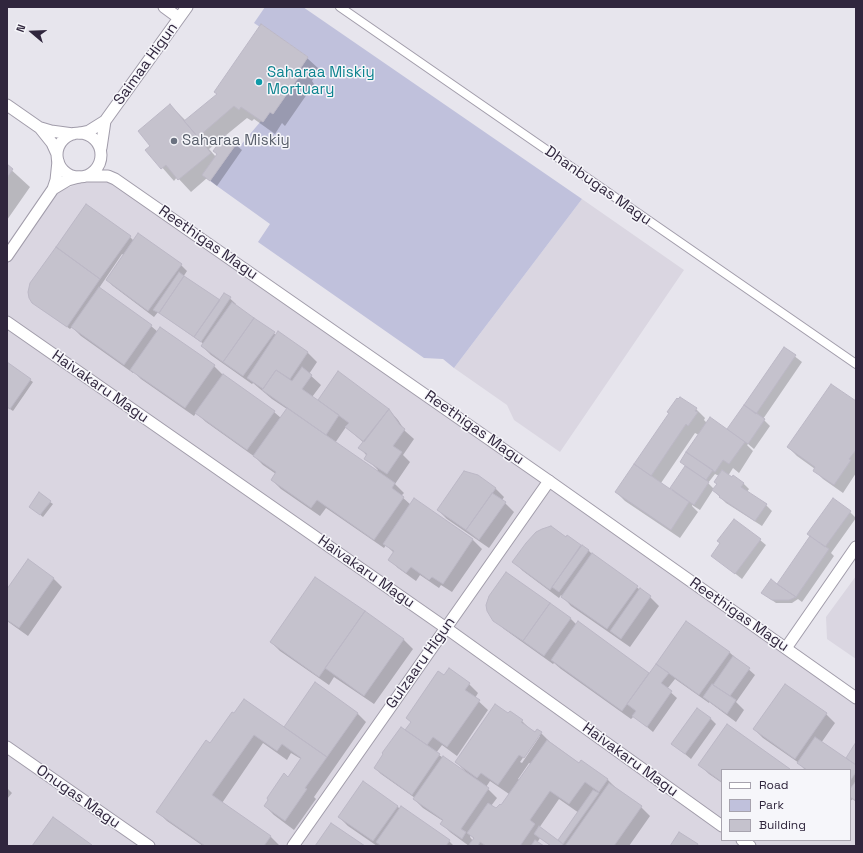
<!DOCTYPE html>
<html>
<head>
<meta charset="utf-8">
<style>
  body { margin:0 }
  #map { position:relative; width:863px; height:853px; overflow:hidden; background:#e7e5ed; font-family:"Space Grotesk",sans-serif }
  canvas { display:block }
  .frame { position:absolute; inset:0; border:8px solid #30263d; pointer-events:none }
  .legend { position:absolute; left:721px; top:769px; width:130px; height:72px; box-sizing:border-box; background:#f6f6fa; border:1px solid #a7a3ae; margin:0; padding:5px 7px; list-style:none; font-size:12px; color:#30263d }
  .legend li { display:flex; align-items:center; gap:8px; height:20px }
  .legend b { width:20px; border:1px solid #a7a3ae }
  .north { position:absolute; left:12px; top:12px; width:40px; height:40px; -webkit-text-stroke:3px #f6f6fa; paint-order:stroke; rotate:289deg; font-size:11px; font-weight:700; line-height:16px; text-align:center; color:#30263d }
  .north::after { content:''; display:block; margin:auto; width:14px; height:18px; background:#30263d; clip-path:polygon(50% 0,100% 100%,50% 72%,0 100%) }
</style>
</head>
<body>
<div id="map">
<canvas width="863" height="853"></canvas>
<div class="frame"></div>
<ul class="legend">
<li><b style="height:5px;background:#fff"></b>Road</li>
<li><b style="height:11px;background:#c0c1dc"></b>Park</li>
<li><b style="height:11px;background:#c5c2cd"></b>Building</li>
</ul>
<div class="north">N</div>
</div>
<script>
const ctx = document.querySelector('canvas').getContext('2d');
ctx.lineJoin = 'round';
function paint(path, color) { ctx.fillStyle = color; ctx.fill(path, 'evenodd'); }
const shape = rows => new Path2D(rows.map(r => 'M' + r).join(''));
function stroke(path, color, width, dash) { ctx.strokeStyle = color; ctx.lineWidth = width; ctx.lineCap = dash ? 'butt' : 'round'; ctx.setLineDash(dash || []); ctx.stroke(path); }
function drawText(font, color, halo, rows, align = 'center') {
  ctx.font = font + ' "Space Grotesk",sans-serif'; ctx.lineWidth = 3; ctx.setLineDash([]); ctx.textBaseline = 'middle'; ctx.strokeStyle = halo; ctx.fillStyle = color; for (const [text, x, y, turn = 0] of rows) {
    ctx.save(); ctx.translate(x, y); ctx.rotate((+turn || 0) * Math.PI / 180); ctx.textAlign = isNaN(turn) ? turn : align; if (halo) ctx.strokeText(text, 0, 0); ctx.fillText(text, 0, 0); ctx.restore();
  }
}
const built = shape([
  [115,179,856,698,856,846,7,846,7,256,49,195,80,183],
  [722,770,850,770,850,840,722,840],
  [582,199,684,270,560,452,514,420,507,405,454,368],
  [856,576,856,659,827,639,826,617]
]);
const green = shape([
  [265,7,303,7,582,199,454,368,443,359,424,358,258,242,270,224,210,181,237,143,240,146,261,121,263,122,270,112,273,114,303,71,300,69,308,57,262,25,260,27,254,23]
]);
const shadow = shape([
  [307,58,319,69,312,81,314,84,285,126,282,123,275,134,254,119,252,121,247,118,225,136,242,150,217,186,207,178,191,192,177,177,174,181,147,150,151,146,170,105,186,121],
  [223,138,214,151,218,155,216,157,209,149],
  [7,166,30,187,7,220],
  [130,237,134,241,181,265,187,271,183,277,220,301,225,294,236,304,235,306,276,335,278,332,308,353,317,362,309,374,321,385,312,397,318,401,338,373,389,410,398,420,405,431,414,439,403,455,410,462,395,484,404,493,401,496,411,505,415,500,473,540,482,549,452,592,441,585,439,588,420,575,416,581,398,568,389,559,394,553,386,545,384,548,326,508,320,516,281,489,272,480,276,474,263,465,255,457,206,422,196,413,194,416,141,379,134,372,133,373,81,336,72,327,70,329,36,305],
  [122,254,124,255,107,280,113,286,154,317,158,312,198,340,204,344,202,346,211,355,252,384,253,383,272,399,287,409,281,418,274,412,223,375,214,366,158,332,151,326,99,288],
  [346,427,364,443,360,448,367,456,366,458,378,470,377,471,335,443],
  [784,348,802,362,763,419,770,426,754,449,748,444,747,445,753,451,739,473,733,468,728,476,743,483,749,489,747,492,766,505,772,511,762,526,726,503,713,490,700,510,692,505,692,506,698,512,680,538,625,501,616,492,696,409,705,418,704,420,707,423,727,431],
  [695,433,699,435,686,466,671,488,674,492,674,493,661,483],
  [715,474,719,476,715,482,717,485,714,489,708,483],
  [7,364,33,382,13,411,7,407],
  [856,402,856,473,843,493,823,479,814,470,815,469,797,456,788,447],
  [495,488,504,497,502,500,514,512,489,548,447,519,438,510],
  [50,502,53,504,43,517,33,509],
  [850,512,856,518,831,553,834,556,802,602,798,599,792,603,776,603,765,595,781,587],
  [567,538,589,551,594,556,650,597,659,606,630,647,571,606,561,595,559,598,523,571,514,562],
  [760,540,766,545,742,579,712,555],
  [53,578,62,587,28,636,7,621,7,591],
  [316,578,404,640,413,649,374,704,334,677,329,685,280,651,271,642],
  [570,618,577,625,578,623,650,674,729,652,755,675,736,702,744,710,736,722,709,702,709,703,675,679,667,689,677,698,653,732,634,716,631,719,561,669,554,663,553,664,504,629,494,620],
  [449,669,469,684,478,693,475,698,488,710,457,756,442,745,436,753,464,772,465,771,456,762,509,715,522,721,532,731,536,733,541,733,550,742,580,764,581,762,608,780,617,789,641,807,650,816,629,846,551,846,540,838,537,843,542,846,469,846,450,832,441,823,443,821,423,808,414,799,415,798,381,774,375,768,409,734],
  [538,736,540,736,522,763,520,762],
  [529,763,531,764,520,780,518,779],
  [490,781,509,794,501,806,496,810,491,806,497,798,486,787],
  [559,799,579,813,558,842,539,828],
  [471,835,474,839,473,841,470,837],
  [232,713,284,729,357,713,366,722,314,797,316,799,294,830,274,815,265,806,288,778,301,759,291,753,287,760,263,743,222,803,271,837,280,846,203,846,167,821,158,812,210,744],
  [826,714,835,723,821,743,849,762,850,761,847,758,856,744,856,802,853,799,850,801,850,770,805,770,799,763,763,738,754,729],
  [710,718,716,724,691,759,673,744],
  [700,765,789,770,722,770,722,783,709,774],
  [7,788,12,793,7,799],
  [397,806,400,809,401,807,449,841,454,846,377,846,348,826,339,817]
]);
const building = shape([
  [261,24,308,57,300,69,303,71,273,114,270,112,263,122,241,107,239,110,234,106,198,137,184,121,217,94,214,92,261,24],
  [170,104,211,153,178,180,166,165,161,169,145,150,150,146,138,131,170,104],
  [225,135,237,143,210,181,202,175,217,154,213,151,225,135],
  [7,164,13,169,7,178,7,164],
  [86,204,131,236,100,279,56,247,86,204],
  [138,233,182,264,148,311,106,280,138,233],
  [56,247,100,279,67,327,32,303,29,298,28,292,30,283,56,247],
  [179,272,184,276,159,313,153,310,179,272],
  [184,276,220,300,194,337,159,313,184,276],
  [99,287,152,325,124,365,71,327,99,287],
  [224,293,231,297,201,342,194,337,224,293],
  [232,302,254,318,223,362,201,346,232,302],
  [254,318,275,332,243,376,223,362,254,318],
  [160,327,215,365,185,408,130,370,160,327],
  [278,331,308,352,290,379,276,370,263,389,247,378,278,331],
  [784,347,796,355,756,414,744,405,784,347],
  [7,362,31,379,10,409,7,407,7,362],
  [302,367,312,375,302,389,339,415,326,435,262,390,276,370,292,381,302,367],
  [338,371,389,409,364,442,345,427,349,423,318,400,338,371],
  [223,374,275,411,247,450,195,413,223,374],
  [831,384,856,401,856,450,849,459,851,460,834,485,813,471,815,467,787,447,831,384],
  [680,397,697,408,695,411,698,412,688,426,686,424,651,476,634,464,669,413,667,412,677,398,678,399,680,397],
  [744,405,765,419,748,444,727,429,744,405],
  [287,408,395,483,392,488,404,497,374,540,317,500,311,508,271,480,276,472,253,456,287,408],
  [389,409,400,425,405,429,393,446,402,452,387,474,364,459,367,454,358,448,389,409],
  [710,417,745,442,729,464,723,460,715,472,686,452,710,417],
  [686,452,713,470,706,480,680,462,686,452],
  [634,464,689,502,671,530,615,492,634,464],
  [685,466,709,482,694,505,670,488,685,466],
  [722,470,732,477,733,475,744,483,741,487,767,504,755,521,719,497,720,496,712,490,717,484,714,482,722,470],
  [464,471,478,475,496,488,466,530,437,510,464,471],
  [39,492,51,501,40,515,29,507,39,492],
  [492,493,506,502,479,540,466,530,492,493],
  [414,498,473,539,443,584,432,577,429,580,411,567,406,573,388,560,394,551,383,544,414,498],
  [833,498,851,511,825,547,807,534,833,498],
  [734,519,761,539,735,574,711,556,720,543,717,541,734,519],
  [551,526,566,537,567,535,581,545,550,590,512,562,526,543,536,532,542,529,551,526],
  [810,536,829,549,796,597,777,584,810,536],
  [582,545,589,550,559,592,552,587,582,545],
  [592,553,638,586,607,629,561,597,592,553],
  [28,559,54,578,19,628,7,620,7,589,28,559],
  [506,572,550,603,523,641,493,621,487,611,486,605,489,596,506,572],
  [315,577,365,611,319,677,270,642,315,577],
  [771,579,777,584,796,597,789,600,772,600,761,593,771,579],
  [640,588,651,596,621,639,610,631,640,588],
  [550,603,571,618,544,656,523,641,550,603],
  [365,611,404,639,364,696,325,668,365,611],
  [578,621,649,673,622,711,551,660,578,621],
  [686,621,730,652,699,695,656,664,686,621],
  [733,656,750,668,730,696,713,685,733,656],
  [656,664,669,673,661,683,672,691,647,727,632,716,636,711,627,704,656,664],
  [449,668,470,683,465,690,480,700,447,747,433,737,427,745,405,730,411,722,406,718,438,671,444,675,449,668],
  [315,682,358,713,327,757,284,727,315,682],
  [712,684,736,700,727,714,703,697,712,684],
  [785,684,827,713,795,759,753,729,785,684],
  [244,699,327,757,305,788,307,789,285,821,264,806,268,800,267,798,284,773,288,777,301,758,282,744,277,751,254,735,212,795,271,836,264,846,205,846,156,812,206,740,210,743,232,712,234,713,244,699],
  [495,704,508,713,510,711,523,720,521,722,535,732,537,729,542,732,524,758,519,755,498,785,481,773,477,778,455,762,495,704],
  [697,708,711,718,685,754,671,744,697,708],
  [727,724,790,769,790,770,722,770,722,782,698,765,727,724],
  [401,727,440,754,412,795,374,768,383,754,382,753,401,727],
  [815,737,856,765,856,772,850,781,850,770,807,770,797,763,815,737],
  [547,740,579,763,581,760,608,779,599,792,585,782,569,804,550,791,530,820,535,824,520,846,486,846,480,842,478,846,468,846,474,838,467,833,488,803,496,808,500,804,501,805,547,740],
  [856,742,856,765,846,758,856,742],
  [443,756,489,788,461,829,466,832,462,839,440,824,443,820,413,799,443,756],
  [363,781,398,806,373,841,338,817,363,781],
  [856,781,856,801,850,797,850,789,856,781],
  [609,783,642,806,614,846,565,846,609,783],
  [593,790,599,793,563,844,558,840,593,790],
  [401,806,450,840,446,846,381,846,376,842,401,806],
  [53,817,92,845,91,846,32,846,53,817],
  [331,823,365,846,315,846,331,823],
  [539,826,563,844,562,846,551,846,534,834,539,826],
  [679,832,698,844,697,846,670,846,679,832],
  [535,840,544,846,531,846,535,840]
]);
const service = shape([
  [340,7,856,364]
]);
const minor = shape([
  [164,7,179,18],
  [80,133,89,131,105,121],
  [101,148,105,121,187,7],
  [53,189,68,180,79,177],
  [7,256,53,189,56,180,58,161],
  [7,322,446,628,722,826],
  [786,648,856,547],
  [7,747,149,846],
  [742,840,750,846],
  [293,846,549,481]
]);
const tertiary = shape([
  [7,105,40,128,52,143,57,154],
  [41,128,51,131,73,134],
  '57 155a22 22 0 1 1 44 0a22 22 0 1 1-44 0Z',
  [86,176,108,176,115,179,549,481,856,698]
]);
const markers = [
  [259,82,4,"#0f9aa8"],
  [174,141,4,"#6b7280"]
];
const streetNames = [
  ["Saimaa Higun",146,64,-54],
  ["Dhanbugas Magu",598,186,35],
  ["Reethigas Magu",208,243,35],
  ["Haivakaru Magu",100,387,35],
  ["Reethigas Magu",474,428,35],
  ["Haivakaru Magu",366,572,35],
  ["Reethigas Magu",739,615,35],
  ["Gulzaaru Higun",421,663,-55],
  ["Haivakaru Magu",630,760,36],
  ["Onugas Magu",78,797,35]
];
const cultureNames = [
  ["Saharaa Miskiy",267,73],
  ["Mortuary",267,90]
];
const worshipNames = [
  ["Saharaa Miskiy",182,141]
];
paint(built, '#dad6e1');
paint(green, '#c0c1dc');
paint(shadow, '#0003');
paint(building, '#c5c2cd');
stroke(building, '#bcb8c6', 1);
stroke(service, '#a19caa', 10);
stroke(minor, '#a19caa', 13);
stroke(tertiary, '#a19caa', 13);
stroke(service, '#fff', 8);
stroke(minor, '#fff', 11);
stroke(tertiary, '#fff', 11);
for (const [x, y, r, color] of markers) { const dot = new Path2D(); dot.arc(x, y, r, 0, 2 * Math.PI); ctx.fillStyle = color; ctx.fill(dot); stroke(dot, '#f6f6fa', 1.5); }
drawText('15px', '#30263d', '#f6f6fa', streetNames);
drawText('15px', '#0d838f', '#f6f6fa', cultureNames, 'left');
drawText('15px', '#5b616d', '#f6f6fa', worshipNames, 'left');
</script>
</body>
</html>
